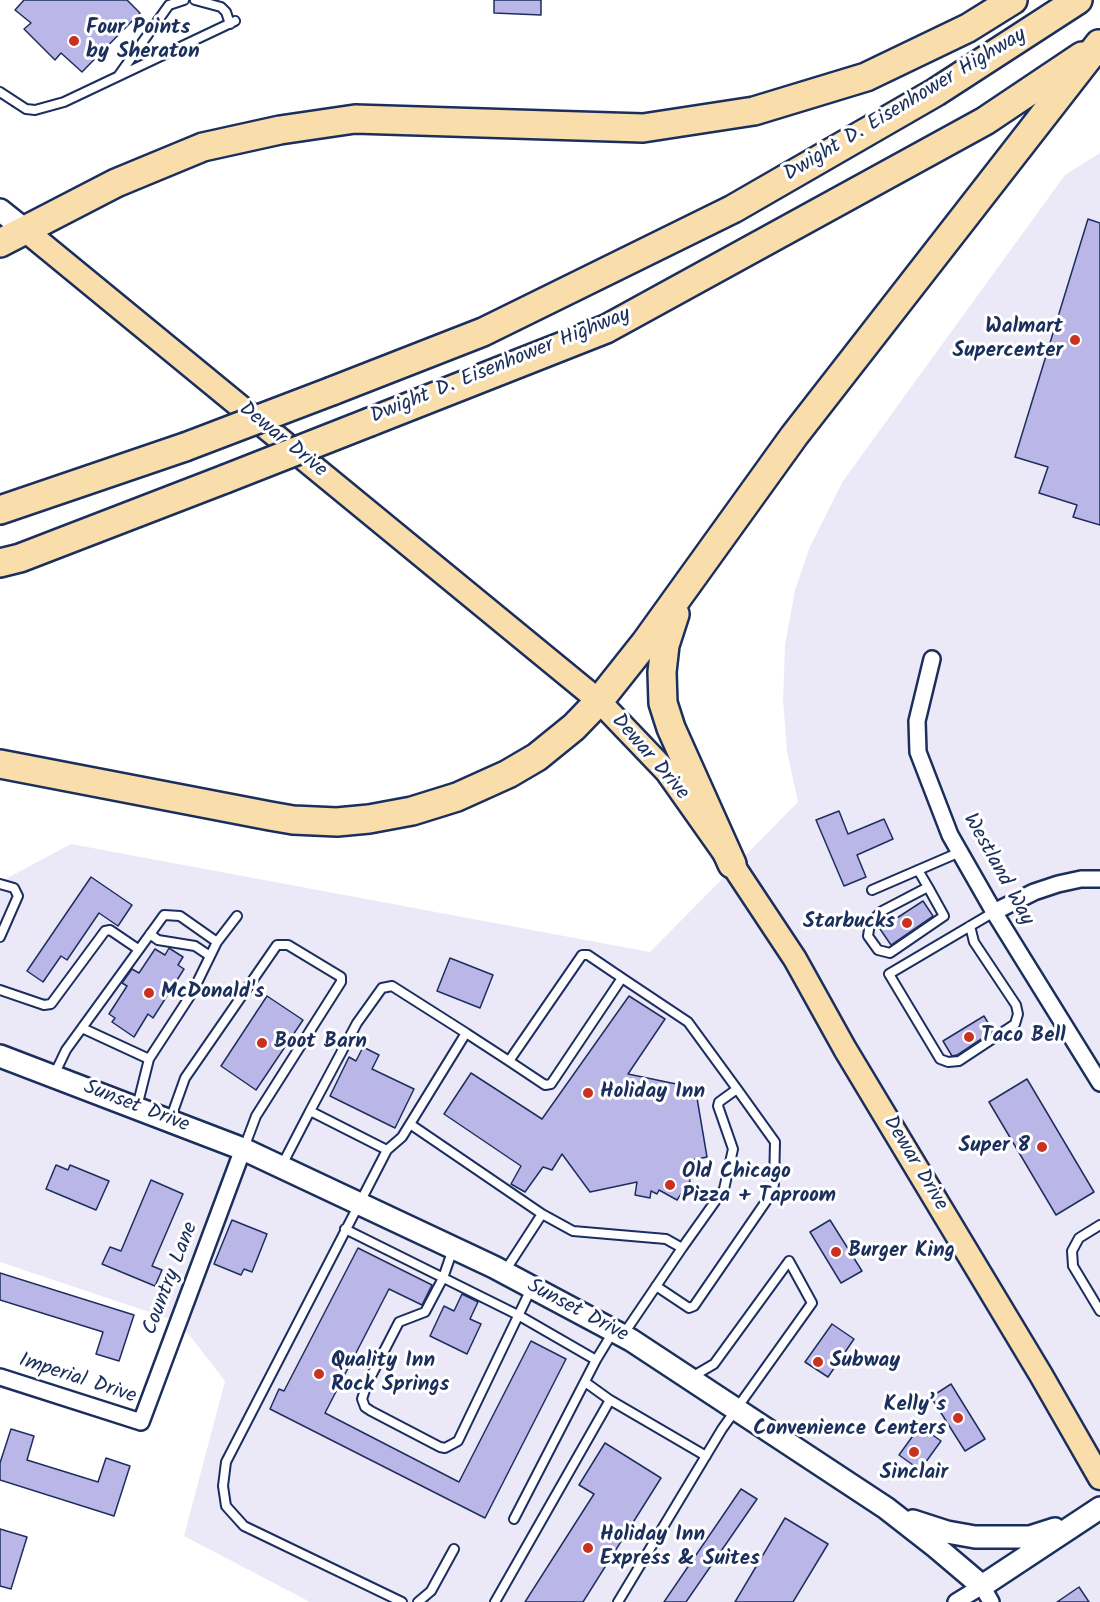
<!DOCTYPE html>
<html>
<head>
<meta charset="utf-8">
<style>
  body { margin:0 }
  canvas { display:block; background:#fff }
</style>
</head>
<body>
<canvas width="1100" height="1602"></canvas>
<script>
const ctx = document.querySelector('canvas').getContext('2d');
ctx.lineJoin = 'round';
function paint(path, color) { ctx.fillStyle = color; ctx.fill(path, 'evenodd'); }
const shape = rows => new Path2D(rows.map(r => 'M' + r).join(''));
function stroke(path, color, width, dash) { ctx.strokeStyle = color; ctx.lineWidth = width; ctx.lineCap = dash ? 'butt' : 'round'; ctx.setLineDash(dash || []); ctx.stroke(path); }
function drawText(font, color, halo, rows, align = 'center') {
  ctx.font = font + ' Kalam,sans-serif'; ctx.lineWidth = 6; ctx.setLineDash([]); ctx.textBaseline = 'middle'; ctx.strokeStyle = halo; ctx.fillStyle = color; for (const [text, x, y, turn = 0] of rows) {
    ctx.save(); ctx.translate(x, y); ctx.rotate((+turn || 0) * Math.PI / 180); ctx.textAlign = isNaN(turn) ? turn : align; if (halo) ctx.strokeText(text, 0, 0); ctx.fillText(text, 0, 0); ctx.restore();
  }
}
const built = shape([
  [1100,153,1100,1602,310,1602,184,1536,225,1381,179,1322,0,1262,0,882,71,844,650,952,798,802,787,751,783,700,785,645,795,590,809,549,843,481,1065,175]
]);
const building = shape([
  [24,0,127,0,140,13,82,72,61,53,55,60,24,29,31,23,15,10,24,0],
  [494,0,541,0,541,15,494,13,494,0],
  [1088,219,1100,223,1100,525,1073,517,1077,505,1039,493,1048,467,1015,457,1088,219],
  [839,811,848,834,884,819,893,839,857,855,866,877,844,886,816,820,839,811],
  [91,877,132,905,118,926,99,913,67,960,61,956,43,982,27,971,91,877],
  [923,901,933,916,891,945,880,929,923,901],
  [169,948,183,957,178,965,184,969,153,1018,148,1014,134,1037,112,1022,115,1018,109,1014,127,986,122,983,132,969,139,973,155,949,165,955,169,948],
  [450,958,493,975,480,1008,437,991,450,958],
  [267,996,303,1020,256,1090,221,1066,267,996],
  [629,996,665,1019,628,1074,681,1085,681,1093,696,1092,707,1157,687,1161,690,1181,677,1200,659,1190,657,1194,651,1191,650,1198,635,1195,637,1182,590,1192,562,1154,552,1170,543,1167,525,1192,511,1184,521,1166,444,1114,471,1073,542,1119,629,996],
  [984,1016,993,1031,957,1055,952,1056,943,1041,984,1016],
  [363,1047,379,1055,372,1069,414,1089,395,1128,330,1096,349,1057,356,1061,363,1047],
  [1027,1079,1094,1192,1056,1215,989,1102,1027,1079],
  [56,1165,68,1170,70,1165,109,1181,96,1210,46,1189,56,1165],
  [151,1180,183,1194,152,1266,162,1270,155,1286,102,1264,110,1247,121,1251,151,1180],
  [232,1220,267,1234,252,1272,244,1269,241,1275,214,1264,232,1220],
  [830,1220,862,1271,841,1283,810,1232,830,1220],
  [358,1248,432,1285,422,1305,389,1289,325,1413,459,1482,531,1341,566,1359,485,1518,270,1409,279,1389,284,1391,358,1248],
  [0,1273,134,1315,119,1361,96,1354,103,1332,0,1300,0,1273],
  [462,1294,478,1302,470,1319,481,1324,467,1354,430,1336,444,1306,454,1311,462,1294],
  [832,1324,854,1339,828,1377,805,1362,832,1324],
  [951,1384,985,1439,965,1451,931,1397,951,1384],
  [920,1426,941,1441,920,1470,899,1455,920,1426],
  [11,1429,34,1436,27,1460,98,1482,106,1458,130,1466,114,1516,0,1480,0,1463,11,1429],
  [605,1443,661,1478,583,1602,525,1602,594,1494,579,1485,605,1443],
  [741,1489,757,1499,686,1602,664,1602,741,1489],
  [785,1518,828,1544,793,1602,735,1602,785,1518],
  [0,1529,27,1537,11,1589,0,1586,0,1529],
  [1079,1587,1089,1602,1057,1602,1079,1587]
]);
const lane = shape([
  [195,0,221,7,226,12,230,24],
  [119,75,169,5,184,0],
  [0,92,26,109,35,110,64,102,235,21],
  [918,870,928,887,944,916,890,953,878,950,868,936,870,923,882,911,928,887],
  [0,884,14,888,18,896,0,937],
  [872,890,960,852],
  [970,926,974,942,1016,1005,1018,1014,1015,1024,959,1061,948,1062,940,1059,889,974,994,912],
  [150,934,158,940,195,946,210,956],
  [217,942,237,916],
  [622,978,688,1022,737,1089],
  [0,990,44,1005,51,1004,105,931,110,930,138,949],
  [82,1028,149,1059],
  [466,1033,509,1061,545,1085,551,1084,622,978,588,955,582,955,509,1061],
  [54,1075,66,1050,164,915,180,916,217,942,192,993,149,1059,137,1107],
  [310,1111,357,1023,382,988,392,986,466,1033,402,1137,387,1150],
  [170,1120,185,1078,277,945,288,945,341,977,341,982,256,1116,244,1148],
  [410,1124,542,1214],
  [282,1165,310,1111,387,1150,226,1462,223,1486,226,1506,244,1526,402,1602],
  [1100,1225,1079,1238,1072,1251,1073,1266,1100,1311],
  [345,1229,518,1315,596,1360],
  [453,1249,443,1278,425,1312,399,1322,367,1384,362,1399,365,1407,371,1411,440,1447,445,1448,458,1441,531,1289],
  [505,1271,542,1214,573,1231,666,1239,682,1248,623,1335],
  [656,1286,689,1308,694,1306,771,1194,774,1184,775,1142,737,1089,719,1102,718,1106,733,1149,724,1189,682,1248],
  [585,1382,610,1400,706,1456],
  [514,1519,596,1360,613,1332],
  [418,1602,431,1591,454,1549],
  [495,1602,610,1400],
  [618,1602,722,1429,812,1303,789,1261,714,1364,690,1378]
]);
const street = shape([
  [932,659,917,721,918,752,950,835,994,912,1100,1083],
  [994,912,1034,892,1058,884,1081,879,1100,879],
  [0,1377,141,1422,243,1149],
  [956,1602,982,1586,991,1602]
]);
const secondary = shape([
  [0,210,25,230],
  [0,1056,243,1149,494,1267,631,1340,886,1508,936,1547,982,1586,1100,1508],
  [913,1521,947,1532,975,1537,1030,1537,1055,1529]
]);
const primary = shape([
  [25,230,599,701,667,772,732,864,795,959,845,1049,1041,1375,1100,1478]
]);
const highway = shape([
  [0,243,116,183,203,147,280,130,355,119,643,128,754,111,866,77,968,28,1013,0],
  [332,391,483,332,733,209,936,92,1078,0],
  [370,422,606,329,985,121,1082,56],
  [0,510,185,447],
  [0,563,20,558,225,479],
  [675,614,665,645,662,672,663,703,671,728,732,864],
  [0,764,270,816,293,820,337,822,369,819,412,811,457,797,508,774,537,757,574,727,599,701,645,643,794,436,1099,44]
]);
const highwayBridge = shape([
  [185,447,332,391],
  [225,479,370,422]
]);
const markers = [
  [74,41,6,"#c8321e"],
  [1075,340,6,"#c8321e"],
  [907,923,6,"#c8321e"],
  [149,993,6,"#c8321e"],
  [969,1037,6,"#c8321e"],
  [262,1043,6,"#c8321e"],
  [588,1093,6,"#c8321e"],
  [1042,1147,6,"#c8321e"],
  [670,1185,6,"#c8321e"],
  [836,1252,6,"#c8321e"],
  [818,1362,6,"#c8321e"],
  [319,1374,6,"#c8321e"],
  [958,1418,6,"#c8321e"],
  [914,1452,6,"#c8321e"],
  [588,1548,6,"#c8321e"]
];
const poiNames = [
  ["Four Points",86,29],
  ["by Sheraton",86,53],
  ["Walmart",1063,328,"right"],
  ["Supercenter",1063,352,"right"],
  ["Starbucks",895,923,"right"],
  ["McDonald's",161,993],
  ["Taco Bell",981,1037],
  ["Boot Barn",274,1043],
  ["Holiday Inn",600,1093],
  ["Super 8",1030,1147,"right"],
  ["Old Chicago",682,1173],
  ["Pizza + Taproom",682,1197],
  ["Burger King",848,1252],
  ["Quality Inn",331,1362],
  ["Rock Springs",331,1386],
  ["Subway",830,1362],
  ["Kelly’s",946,1406,"right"],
  ["Convenience Centers",946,1430,"right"],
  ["Sinclair",914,1474,"center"],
  ["Holiday Inn",600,1536],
  ["Express & Suites",600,1560]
];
const streetNames = [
  ["Dwight D. Eisenhower Highway",906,106,-31],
  ["Dwight D. Eisenhower Highway",501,367,-22],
  ["Dewar Drive",282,441,39],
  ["Dewar Drive",649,758,49],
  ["Westland Way",997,870,61],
  ["Sunset Drive",136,1108,21],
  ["Dewar Drive",914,1164,59],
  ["Country Lane",172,1279,-69],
  ["Sunset Drive",577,1312,28],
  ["Imperial Drive",77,1380,18]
];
paint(built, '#ebe9f8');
paint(building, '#bbb6e8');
stroke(building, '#1b2f5e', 1.5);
stroke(lane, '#1b2f5e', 12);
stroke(street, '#1b2f5e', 20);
stroke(secondary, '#1b2f5e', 26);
stroke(primary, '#1b2f5e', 27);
stroke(highway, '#1b2f5e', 32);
stroke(lane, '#fff', 8);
stroke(street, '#fff', 15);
stroke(secondary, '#fff', 21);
stroke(primary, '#f9deab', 22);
stroke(highway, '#f9deab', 27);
stroke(highwayBridge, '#1b2f5e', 32, []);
stroke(highwayBridge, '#f9deab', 27);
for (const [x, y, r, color] of markers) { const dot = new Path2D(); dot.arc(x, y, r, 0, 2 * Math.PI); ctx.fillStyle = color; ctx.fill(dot); stroke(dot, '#fff', 2); }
drawText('bold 21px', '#1b2f5e', '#fff', poiNames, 'left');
drawText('21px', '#1b2f5e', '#fff', streetNames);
</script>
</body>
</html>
